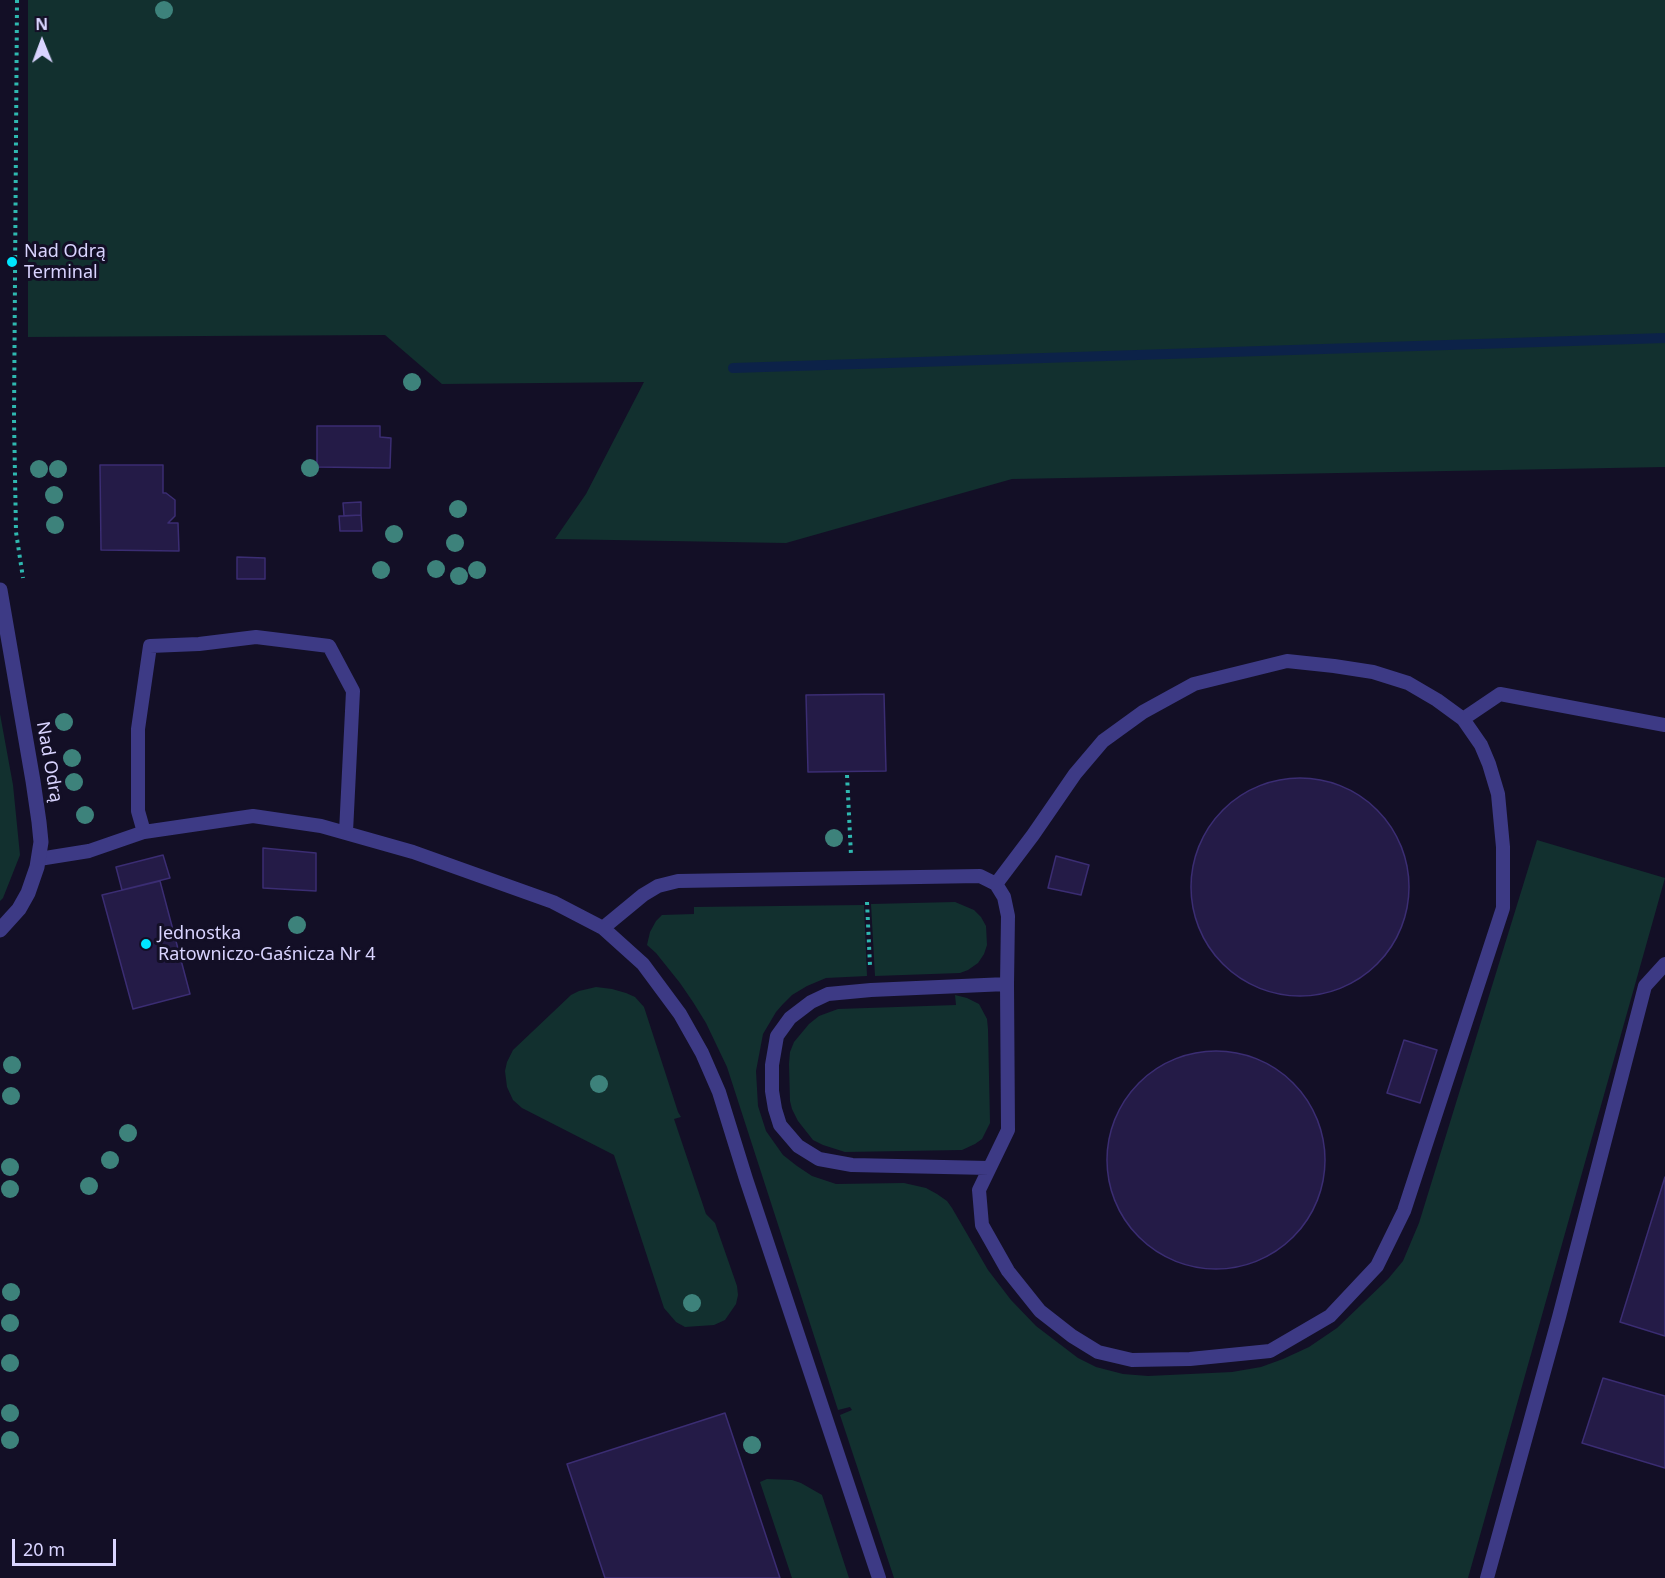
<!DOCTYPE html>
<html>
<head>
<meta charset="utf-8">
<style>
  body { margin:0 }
  #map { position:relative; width:1665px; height:1578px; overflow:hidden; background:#130f26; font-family:"Noto Sans",sans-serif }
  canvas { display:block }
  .north { position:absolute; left:12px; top:12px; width:60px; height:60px; -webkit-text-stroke:4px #130f26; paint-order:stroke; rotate:359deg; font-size:16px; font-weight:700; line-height:24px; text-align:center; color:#d9d4ff }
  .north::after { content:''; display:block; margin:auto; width:21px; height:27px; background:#d9d4ff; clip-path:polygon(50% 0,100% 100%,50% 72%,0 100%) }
  .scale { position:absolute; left:12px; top:1539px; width:104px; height:27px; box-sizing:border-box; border:3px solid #d9d4ff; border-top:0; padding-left:8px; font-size:18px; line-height:21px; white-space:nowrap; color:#d9d4ff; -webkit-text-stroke:4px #130f26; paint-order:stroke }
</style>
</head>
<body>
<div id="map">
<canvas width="1665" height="1578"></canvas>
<div class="north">N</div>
<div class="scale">20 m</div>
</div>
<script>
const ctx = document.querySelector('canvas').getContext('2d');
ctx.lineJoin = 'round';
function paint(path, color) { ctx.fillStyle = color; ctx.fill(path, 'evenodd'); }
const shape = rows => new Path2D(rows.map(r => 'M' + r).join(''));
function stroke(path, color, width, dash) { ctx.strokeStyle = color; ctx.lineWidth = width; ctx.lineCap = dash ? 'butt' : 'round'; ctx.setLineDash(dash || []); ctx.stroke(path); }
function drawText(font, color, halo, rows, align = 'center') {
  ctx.font = font + ' "Noto Sans",sans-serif'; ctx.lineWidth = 6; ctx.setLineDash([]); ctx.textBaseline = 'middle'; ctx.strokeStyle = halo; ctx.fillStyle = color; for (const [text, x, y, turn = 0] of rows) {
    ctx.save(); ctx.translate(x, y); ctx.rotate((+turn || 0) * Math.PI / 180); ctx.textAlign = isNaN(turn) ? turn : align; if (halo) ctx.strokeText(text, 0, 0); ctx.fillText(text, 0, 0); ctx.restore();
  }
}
const green = shape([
  [28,0,1665,0,1665,467,1012,479,786,543,555,539,586,494,644,382,442,384,385,335,28,337],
  [0,714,13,785,20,855,3,898,0,901],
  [1537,840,1665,878,1468,1578,894,1578,840,1415,852,1410,850,1407,838,1410,727,1067,706,1023,693,1002,680,983,656,953,647,945,650,932,656,921,662,915,694,914,694,907,864,905,867,976,826,978,807,986,792,995,783,1004,776,1012,763,1034,756,1071,758,1106,766,1131,783,1155,797,1166,812,1176,836,1184,904,1183,926,1188,937,1194,947,1201,952,1208,988,1270,1011,1300,1036,1326,1078,1358,1096,1367,1123,1374,1148,1376,1232,1372,1261,1367,1283,1359,1309,1347,1337,1328,1388,1279,1403,1261,1419,1223],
  [955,902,974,910,981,917,986,926,987,945,984,954,978,963,968,970,960,973,875,976,871,904],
  [596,987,612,989,626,993,635,997,644,1007,678,1112,681,1117,674,1119,706,1214,715,1223,737,1286,738,1295,736,1304,725,1320,714,1325,685,1327,676,1322,664,1308,614,1155,522,1108,513,1100,507,1087,505,1071,507,1062,513,1050,571,995,579,991],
  [955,995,967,998,979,1004,987,1019,988,1029,990,1123,982,1139,975,1144,962,1150,845,1152,823,1145,813,1140,798,1121,792,1109,790,1101,789,1064,790,1052,794,1042,809,1024,819,1016,838,1009,956,1005],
  [767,1479,792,1480,801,1483,822,1495,849,1578,792,1578,760,1482]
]);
const stream = shape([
  [733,368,1665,338]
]);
const building = shape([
  [317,426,380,426,380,437,391,438,390,468,317,467,317,426],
  [100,465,163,465,163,493,166,493,175,500,175,516,168,523,178,523,179,551,101,550,100,465],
  [361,502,361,515,344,516,343,503,361,502],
  [361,515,362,531,340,531,339,516,361,515],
  [237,557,265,558,265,579,237,579,237,557],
  [884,694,886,771,808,772,806,695,884,694],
  '1191 887a109 109 0 1 1 218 0a109 109 0 1 1-218 0Z',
  [263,848,316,853,316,891,263,888,263,848],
  [163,855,170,878,122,890,116,867,163,855],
  [1056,856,1089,865,1081,895,1048,888,1056,856],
  [160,881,190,994,133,1009,102,895,160,881],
  [1404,1040,1437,1050,1420,1103,1387,1093,1404,1040],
  '1107 1160a109 109 0 1 1 218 0a109 109 0 1 1-218 0Z',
  [1665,1177,1665,1336,1620,1322,1665,1177],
  [1603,1378,1665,1396,1665,1468,1582,1443,1603,1378],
  [725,1413,780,1578,605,1578,567,1464,725,1413]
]);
const path = shape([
  [17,0,14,419,16,532,23,578],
  [847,775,851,855],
  [867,902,870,966]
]);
const service = shape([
  [1463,719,1500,694,1665,725],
  [144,832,138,811,138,729,150,646,199,644,256,637,329,646,353,691,346,832],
  [39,859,89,851,144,832,253,816,321,826,413,852,553,902,603,928,643,964,680,1014,702,1053,719,1092,746,1179,879,1578],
  [603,928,643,895,658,886,678,881,980,876,996,884,1004,897,1008,916,1007,984,1008,1130,979,1190,982,1225,1008,1271,1040,1311,1072,1336,1098,1352,1132,1360,1190,1359,1270,1351,1330,1316,1377,1266,1404,1211,1503,908,1503,847,1498,794,1489,764,1481,745,1463,719,1437,700,1408,683,1373,672,1334,666,1287,661,1194,684,1143,712,1103,741,1075,774,1033,835,996,884],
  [989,1168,852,1165,819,1159,798,1146,780,1125,775,1109,772,1091,772,1065,777,1036,790,1018,811,1002,828,994,871,990,1007,984],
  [1487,1578,1559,1317,1645,986,1665,964]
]);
const tertiary = shape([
  [0,590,33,781,39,822,41,842,37,867,28,893,19,909,0,930]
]);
const trees = [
  [164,10],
  [412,382],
  [310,468],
  [39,469],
  [58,469],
  [54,495],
  [458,509],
  [55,525],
  [394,534],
  [455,543],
  [436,569],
  [381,570],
  [477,570],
  [459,576],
  [64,722],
  [72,758],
  [74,782],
  [85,815],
  [834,838],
  [297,925],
  [12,1065],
  [599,1084],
  [11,1096],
  [128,1133],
  [110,1160],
  [10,1167],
  [89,1186],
  [10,1189],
  [11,1292],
  [692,1303],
  [10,1323],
  [10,1363],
  [10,1413],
  [10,1440],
  [752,1445]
];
const markers = [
  [12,262,6,"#00e5ff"],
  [146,944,6,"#00e5ff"]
];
const poiNames = [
  ["Nad Odrą",24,252],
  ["Terminal",24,273],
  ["Jednostka",158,934],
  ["Ratowniczo-Gaśnicza Nr 4",158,955]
];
const streetNames = [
  ["Nad Odrą",49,762,80]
];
paint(green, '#12302f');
stroke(stream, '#0c2248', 10);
paint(building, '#241b47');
stroke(building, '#3b2d73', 1.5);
stroke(path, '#2fb8b0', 4, [3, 4.5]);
stroke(service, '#3d3a85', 14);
stroke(tertiary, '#3d3a85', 15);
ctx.fillStyle = '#3d827b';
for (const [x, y] of trees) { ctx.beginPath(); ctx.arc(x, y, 9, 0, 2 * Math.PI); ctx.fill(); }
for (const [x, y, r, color] of markers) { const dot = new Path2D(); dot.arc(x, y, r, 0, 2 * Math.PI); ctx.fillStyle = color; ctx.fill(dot); stroke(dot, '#130f26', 2); }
drawText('18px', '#d9d4ff', '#130f26', poiNames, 'left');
drawText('18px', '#d9d4ff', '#130f26', streetNames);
</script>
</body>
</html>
